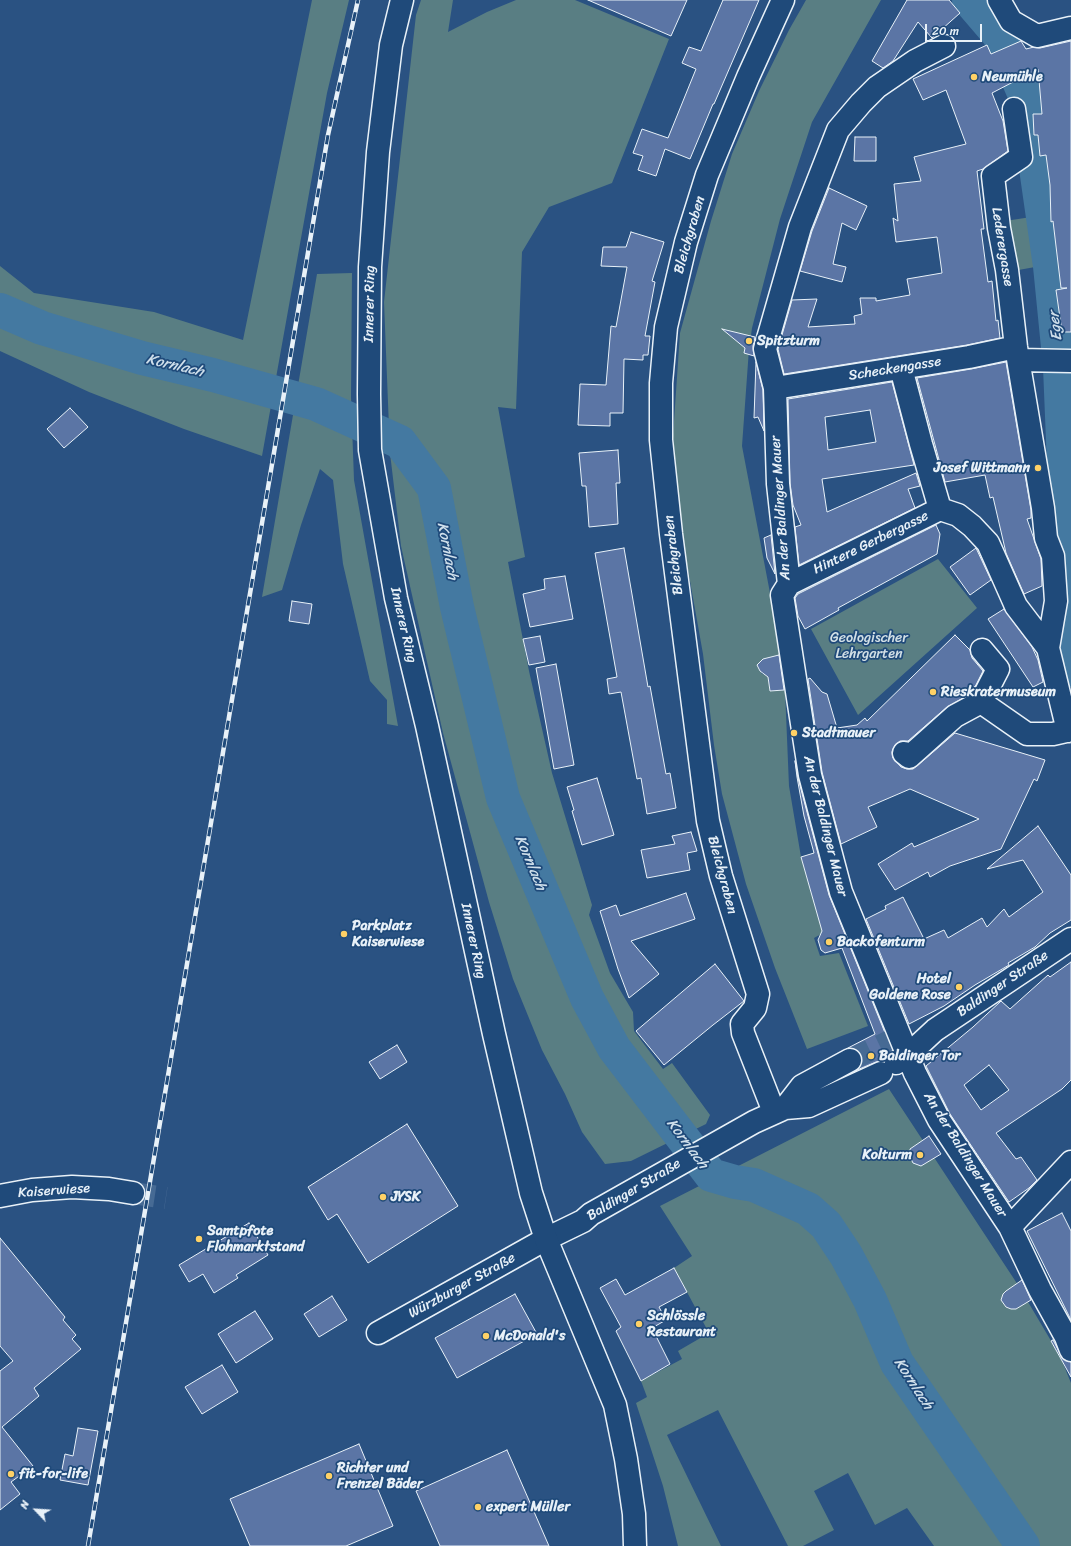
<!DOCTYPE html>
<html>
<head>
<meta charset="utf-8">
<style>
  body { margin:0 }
  #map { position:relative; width:1071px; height:1546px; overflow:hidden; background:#2a5282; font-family:Sriracha,sans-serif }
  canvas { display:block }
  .north { position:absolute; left:16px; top:1490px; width:40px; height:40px; -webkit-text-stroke:3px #1f4a7a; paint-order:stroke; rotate:295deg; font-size:11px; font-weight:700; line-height:16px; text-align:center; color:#e8f1f8 }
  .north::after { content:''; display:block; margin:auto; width:14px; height:18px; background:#e8f1f8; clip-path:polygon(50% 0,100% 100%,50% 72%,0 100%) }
  .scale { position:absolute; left:925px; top:24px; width:57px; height:18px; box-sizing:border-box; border:2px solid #e8f1f8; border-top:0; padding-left:5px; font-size:12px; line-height:14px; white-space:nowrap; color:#e8f1f8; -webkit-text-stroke:3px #1f4a7a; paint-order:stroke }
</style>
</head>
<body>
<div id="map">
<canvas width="1071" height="1546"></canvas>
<div class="north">N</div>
<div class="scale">20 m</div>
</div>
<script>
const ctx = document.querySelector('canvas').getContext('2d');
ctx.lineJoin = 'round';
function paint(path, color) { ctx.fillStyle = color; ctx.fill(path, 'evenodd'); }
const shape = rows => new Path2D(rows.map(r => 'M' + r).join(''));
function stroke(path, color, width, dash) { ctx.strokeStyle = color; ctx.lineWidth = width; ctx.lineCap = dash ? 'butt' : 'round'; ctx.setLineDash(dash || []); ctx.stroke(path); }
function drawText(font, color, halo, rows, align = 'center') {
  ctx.font = font + ' Sriracha,sans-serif'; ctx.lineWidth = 3.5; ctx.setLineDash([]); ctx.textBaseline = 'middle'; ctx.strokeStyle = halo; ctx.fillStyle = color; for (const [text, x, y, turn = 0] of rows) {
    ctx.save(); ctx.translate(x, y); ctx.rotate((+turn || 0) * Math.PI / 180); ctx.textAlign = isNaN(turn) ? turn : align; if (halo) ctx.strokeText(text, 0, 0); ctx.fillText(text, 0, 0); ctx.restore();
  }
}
const green = shape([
  [312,0,349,0,327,93,262,456,184,429,89,392,0,351,0,266,34,293,154,312,243,340],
  [421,0,453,0,448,32,487,12,516,0,575,0,669,39,612,183,549,207,522,252,516,409,498,407,525,557,508,562,529,671,552,773,592,905,589,915,610,973,633,1012,634,1031,663,1069,672,1063,710,1115,706,1124,631,1161,605,1164,582,1132,565,1094,542,1050,513,979,489,902,443,733,401,546,390,453,384,302,416,15],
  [806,0,881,0,812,122,780,219,752,328,749,349,742,446,778,635,779,656,763,659,759,663,758,667,762,674,768,675,770,691,785,690,789,786,801,857,823,933,814,938,820,956,839,953,868,1026,807,1049,775,968,746,884,722,794,714,745,703,654,682,536,673,436,680,333,711,221,732,154,759,91,789,30],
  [1038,216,1046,265,1013,271,1005,221],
  [352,273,351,397,354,480,398,726,387,724,387,700,370,681,343,564,333,480,320,469,301,525,282,590,262,597,317,274],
  [938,559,977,608,858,715,811,629],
  [889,1089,1018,1285,1060,1356,1071,1383,1071,1546,934,1546,907,1508,875,1525,848,1473,814,1491,834,1530,803,1546,788,1546,718,1410,667,1435,721,1546,678,1546,663,1486,636,1403,647,1397,641,1381,682,1359,678,1351,709,1333,674,1268,692,1256,660,1206]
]);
const stream = shape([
  [1043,215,1034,225,1039,257,1050,266]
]);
const river = shape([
  [969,0,999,35,1024,93,1036,168,1050,266,1060,367,1065,489,1068,654,1071,670],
  [0,310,42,328,142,358,213,375,316,404,400,442,434,488,457,607,503,798,587,998,614,1048,711,1175,735,1182,754,1185,808,1209,826,1225,846,1255,870,1300,897,1363,1023,1546]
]);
const building = shape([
  [588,0,687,0,671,36,588,0],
  [723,0,759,0,714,104,713,104,690,159,665,149,656,176,638,170,643,156,633,153,642,129,668,138,696,69,682,63,689,47,701,51,723,0],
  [907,0,949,0,960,13,932,38,918,22,893,61,883,68,872,61,907,0],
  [1021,41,1026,49,1034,47,1040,48,1071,41,1071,332,1062,332,1056,290,1067,288,1061,288,1053,221,1051,222,1050,185,1046,155,1040,156,1038,135,1034,135,1033,114,1042,114,1038,69,992,93,1003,121,1008,151,983,169,977,171,984,229,981,229,988,282,992,281,996,321,998,320,1000,338,967,345,784,374,778,349,792,300,817,299,808,327,855,324,854,316,862,314,860,298,876,298,876,301,910,295,907,279,942,273,937,237,896,242,893,218,898,221,894,184,921,181,914,157,966,144,946,90,923,100,913,79,987,45,991,54,1021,41],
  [855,137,876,137,876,161,854,161,855,137],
  [829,188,867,206,856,230,842,223,833,264,846,267,842,282,800,271,812,231,829,188],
  [631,232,664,242,652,281,655,282,645,336,650,336,648,355,643,355,643,360,624,359,623,413,610,413,610,426,578,425,580,384,606,385,611,326,616,327,627,267,601,266,603,247,626,247,631,232],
  [722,329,755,337,753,346,754,356,744,353,745,348,722,329],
  [756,362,763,390,764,431,758,417,754,418,756,362],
  [1006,362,1031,510,1031,518,1027,519,1041,559,1042,586,1024,594,1006,553,993,497,990,498,985,475,945,482,917,378,971,369,1006,362],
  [892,382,914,465,822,479,827,512,916,473,920,486,908,489,915,508,799,565,795,527,801,525,793,505,790,483,788,399,892,382],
  [870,410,876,442,828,450,825,417,870,410],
  [70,408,88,427,64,448,47,429,70,408],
  [618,450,620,483,616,483,618,524,589,527,586,486,582,486,579,453,618,450],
  [936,525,940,534,937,554,838,608,839,610,805,629,798,616,795,598,798,594,936,525],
  [771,535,775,574,767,558,764,538,771,535],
  [624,548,648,687,650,686,666,774,670,773,676,808,647,814,641,778,637,779,621,692,609,694,607,679,617,677,595,553,624,548],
  [976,548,991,580,970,595,950,567,976,548],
  [565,576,573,619,530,627,523,594,545,589,544,579,565,576],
  [292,601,312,604,309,624,289,621,292,601],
  [1004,609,1032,647,1038,660,1043,682,1033,687,988,619,1004,609],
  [955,635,970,650,972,658,983,671,976,685,965,697,947,707,908,741,900,741,895,745,892,752,893,758,901,767,907,769,913,769,917,766,955,733,1045,760,1037,781,1034,779,1001,849,950,866,930,877,928,872,895,890,878,864,912,843,914,847,979,819,910,789,868,807,877,827,841,844,822,772,808,679,810,678,822,692,827,694,837,728,857,725,865,718,867,721,955,635],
  [540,636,545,662,529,665,523,639,540,636],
  [779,655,784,690,770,691,768,677,760,671,757,665,763,659,779,655],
  [556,664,574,765,554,769,536,668,556,664],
  [795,761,798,778,829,895,892,1050,885,1057,884,1061,876,1062,857,1070,861,1066,862,1061,861,1054,856,1049,851,1048,846,1049,875,1034,842,948,825,953,821,950,818,940,822,931,801,857,814,853,804,816,797,777,795,761],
  [597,778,614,835,582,845,572,811,574,810,567,787,597,778],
  [1038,826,1071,875,1071,920,1050,933,1035,947,1008,963,1009,965,975,985,944,1006,909,1024,866,919,886,909,885,906,903,897,924,939,944,930,948,938,982,918,987,927,1004,909,1009,917,1043,892,1023,860,987,869,1038,826],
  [691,832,697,851,687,853,690,870,647,878,641,850,675,844,672,836,691,832],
  [686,893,695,919,631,941,659,974,629,998,618,969,600,911,616,905,620,916,686,893],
  [1071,962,1071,1080,1062,1089,996,1133,1016,1159,1021,1157,1037,1180,1029,1188,1009,1202,950,1114,926,1066,973,1027,1000,1002,1001,1001,1010,1009,1048,975,1050,977,1071,962],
  [989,1065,1009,1090,981,1110,964,1085,989,1065],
  [715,964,744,1001,713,1025,664,1065,636,1031,715,964],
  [397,1045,407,1062,380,1079,369,1062,397,1045],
  [407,1124,458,1206,368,1263,337,1214,328,1220,308,1187,407,1124],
  [929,1136,941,1154,921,1166,913,1163,910,1157,910,1149,929,1136],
  [1062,1213,1071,1231,1071,1320,1027,1231,1062,1213],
  [249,1223,268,1255,236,1275,238,1278,214,1293,203,1274,189,1282,179,1265,249,1223],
  [0,1238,65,1317,63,1320,76,1335,72,1339,81,1349,34,1388,39,1396,2,1427,33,1466,11,1482,20,1494,0,1510,0,1371,13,1361,0,1346,0,1238],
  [674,1268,687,1292,659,1307,666,1320,652,1328,670,1364,641,1381,616,1331,621,1327,600,1288,616,1279,625,1295,674,1268],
  [1022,1280,1031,1300,1016,1309,1011,1309,1006,1307,1001,1300,1003,1294,1006,1291,1022,1280],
  [515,1294,537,1334,457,1378,435,1338,515,1294],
  [332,1296,347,1320,319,1337,304,1314,332,1296],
  [255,1311,273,1339,236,1363,218,1334,255,1311],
  [1053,1340,1063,1359,1071,1362,1071,1377,1051,1341,1053,1340],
  [222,1365,238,1392,202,1414,185,1387,222,1365],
  [78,1428,98,1431,88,1485,60,1480,65,1454,73,1456,78,1428],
  [359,1444,393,1526,346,1546,250,1546,230,1499,359,1444],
  [507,1450,549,1546,440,1546,416,1491,507,1450]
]);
const streetTunnel = shape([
  [850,1060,892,1040],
  [133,1193,166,1198]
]);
const street = shape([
  [999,0,1011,21,1037,36,1071,28],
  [944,46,915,61,877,87,861,103,838,130,800,227,765,349,775,388,778,484,789,584,782,595,810,775,841,892,915,1073,939,1120,1010,1227,1040,1290,1066,1337,1071,1350],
  [1014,109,1021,157,993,176,999,228,1007,270,1016,347,1043,508,1046,538,1053,556,1056,601,1048,648,1068,731],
  [1019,360,1071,361],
  [901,368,921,444,940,509],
  [775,388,969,357,1016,347],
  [789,584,940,509,958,515,972,526,988,543,1016,606,1048,648],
  [982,650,998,669,981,702,1027,734,1053,734,1071,730],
  [904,753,909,757,955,716,981,702],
  [896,1063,908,1055,935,1030,1071,939],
  [785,1108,802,1086,850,1060],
  [774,1112,743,1033,742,1024,755,1008,758,994,721,876,708,821,671,534,661,440,661,383,666,327,686,242,707,175,748,77,783,0],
  [0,1196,32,1190,72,1187,109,1189,133,1193],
  [1010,1227,1071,1162],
  [378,1333,546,1239,583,1221,591,1214,754,1122,785,1108,809,1106,881,1073]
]);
const secondary = shape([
  [402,0,391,45,378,152,370,267,369,394,370,450,396,598,427,726,494,1034,531,1193,546,1239,615,1405,626,1459,634,1514,635,1546]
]);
const rail = shape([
  [88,1546,328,135,358,0]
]);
const markers = [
  [974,77,4,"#ffd166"],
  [749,341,4,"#ffd166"],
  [1038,468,4,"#ffd166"],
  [933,692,4,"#ffd166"],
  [794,733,4,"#ffd166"],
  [344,934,4,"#ffd166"],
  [829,942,4,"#ffd166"],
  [959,987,4,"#ffd166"],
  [871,1056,4,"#ffd166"],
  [920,1155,4,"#ffd166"],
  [383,1197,4,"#ffd166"],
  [199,1239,4,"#ffd166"],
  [639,1324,4,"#ffd166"],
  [486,1336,4,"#ffd166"],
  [11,1474,4,"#ffd166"],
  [329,1476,4,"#ffd166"],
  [478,1507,4,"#ffd166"]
];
const poiNames = [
  ["Neumühle",982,77],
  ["Spitzturm",757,341],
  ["Josef Wittmann",1030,468,"right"],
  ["Rieskratermuseum",941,692],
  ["Stadtmauer",802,733],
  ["Parkplatz",352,926],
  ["Kaiserwiese",352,942],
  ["Backofenturm",837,942],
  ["Hotel",951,979,"right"],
  ["Goldene Rose",951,995,"right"],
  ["Baldinger Tor",879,1056],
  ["Kolturm",912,1155,"right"],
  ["JYSK",391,1197],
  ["Samtpfote",207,1231],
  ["Flohmarktstand",207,1247],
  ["Schlössle",647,1316],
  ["Restaurant",647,1332],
  ["McDonald's",494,1336],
  ["Richter und",337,1468],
  ["Frenzel Bäder",337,1484],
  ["fit-for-life",19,1474],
  ["expert Müller",486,1507]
];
const streetNames = [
  ["Bleichgraben",690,235,-74],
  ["Lederergasse",1002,247,81],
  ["Innerer Ring",370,304,-89],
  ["Scheckengasse",895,369,-9],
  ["An der Baldinger Mauer",781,508,-94],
  ["Hintere Gerbergasse",871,543,-26],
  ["Bleichgraben",674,555,-97],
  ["Innerer Ring",403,625,77],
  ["An der Baldinger Mauer",825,826,76],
  ["Bleichgraben",722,875,75],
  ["Innerer Ring",473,941,78],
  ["Baldinger Straße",1003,984,-34],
  ["An der Baldinger Mauer",965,1155,58],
  ["Baldinger Straße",634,1190,-31],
  ["Kaiserwiese",54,1191,-4],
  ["Würzburger Straße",462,1286,-29]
];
const parkNames = [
  ["Geologischer",869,638],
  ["Lehrgarten",869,654]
];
const waterNames = [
  ["Eger",1056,326,-97],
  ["Kornlach",175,366,13],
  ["Kornlach",447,551,79],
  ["Kornlach",530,863,67],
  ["Kornlach",687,1144,53],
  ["Kornlach",913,1384,57]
];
paint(green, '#597e83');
stroke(stream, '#86a9c4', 5.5);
stroke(river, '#4479a1', 34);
paint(building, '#5b75a5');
stroke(building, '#e8f1f8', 1);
stroke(streetTunnel, '#466a94', 22, [22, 11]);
stroke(street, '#e8f1f8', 25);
stroke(secondary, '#e8f1f8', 25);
stroke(street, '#1f4a7a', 22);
stroke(secondary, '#1f4a7a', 22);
stroke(rail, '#e8f1f8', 4.5);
stroke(rail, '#1f4a7a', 3, [9]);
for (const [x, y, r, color] of markers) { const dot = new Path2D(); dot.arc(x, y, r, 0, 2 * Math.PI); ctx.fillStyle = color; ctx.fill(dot); stroke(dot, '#1f4a7a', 1.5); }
drawText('bold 14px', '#e8f1f8', '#1f4a7a', poiNames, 'left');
drawText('14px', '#e8f1f8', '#1f4a7a', streetNames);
drawText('14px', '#d3e0e6', '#1f4a7a', parkNames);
drawText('italic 15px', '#cfdfeb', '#1f4a7a', waterNames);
</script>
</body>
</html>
